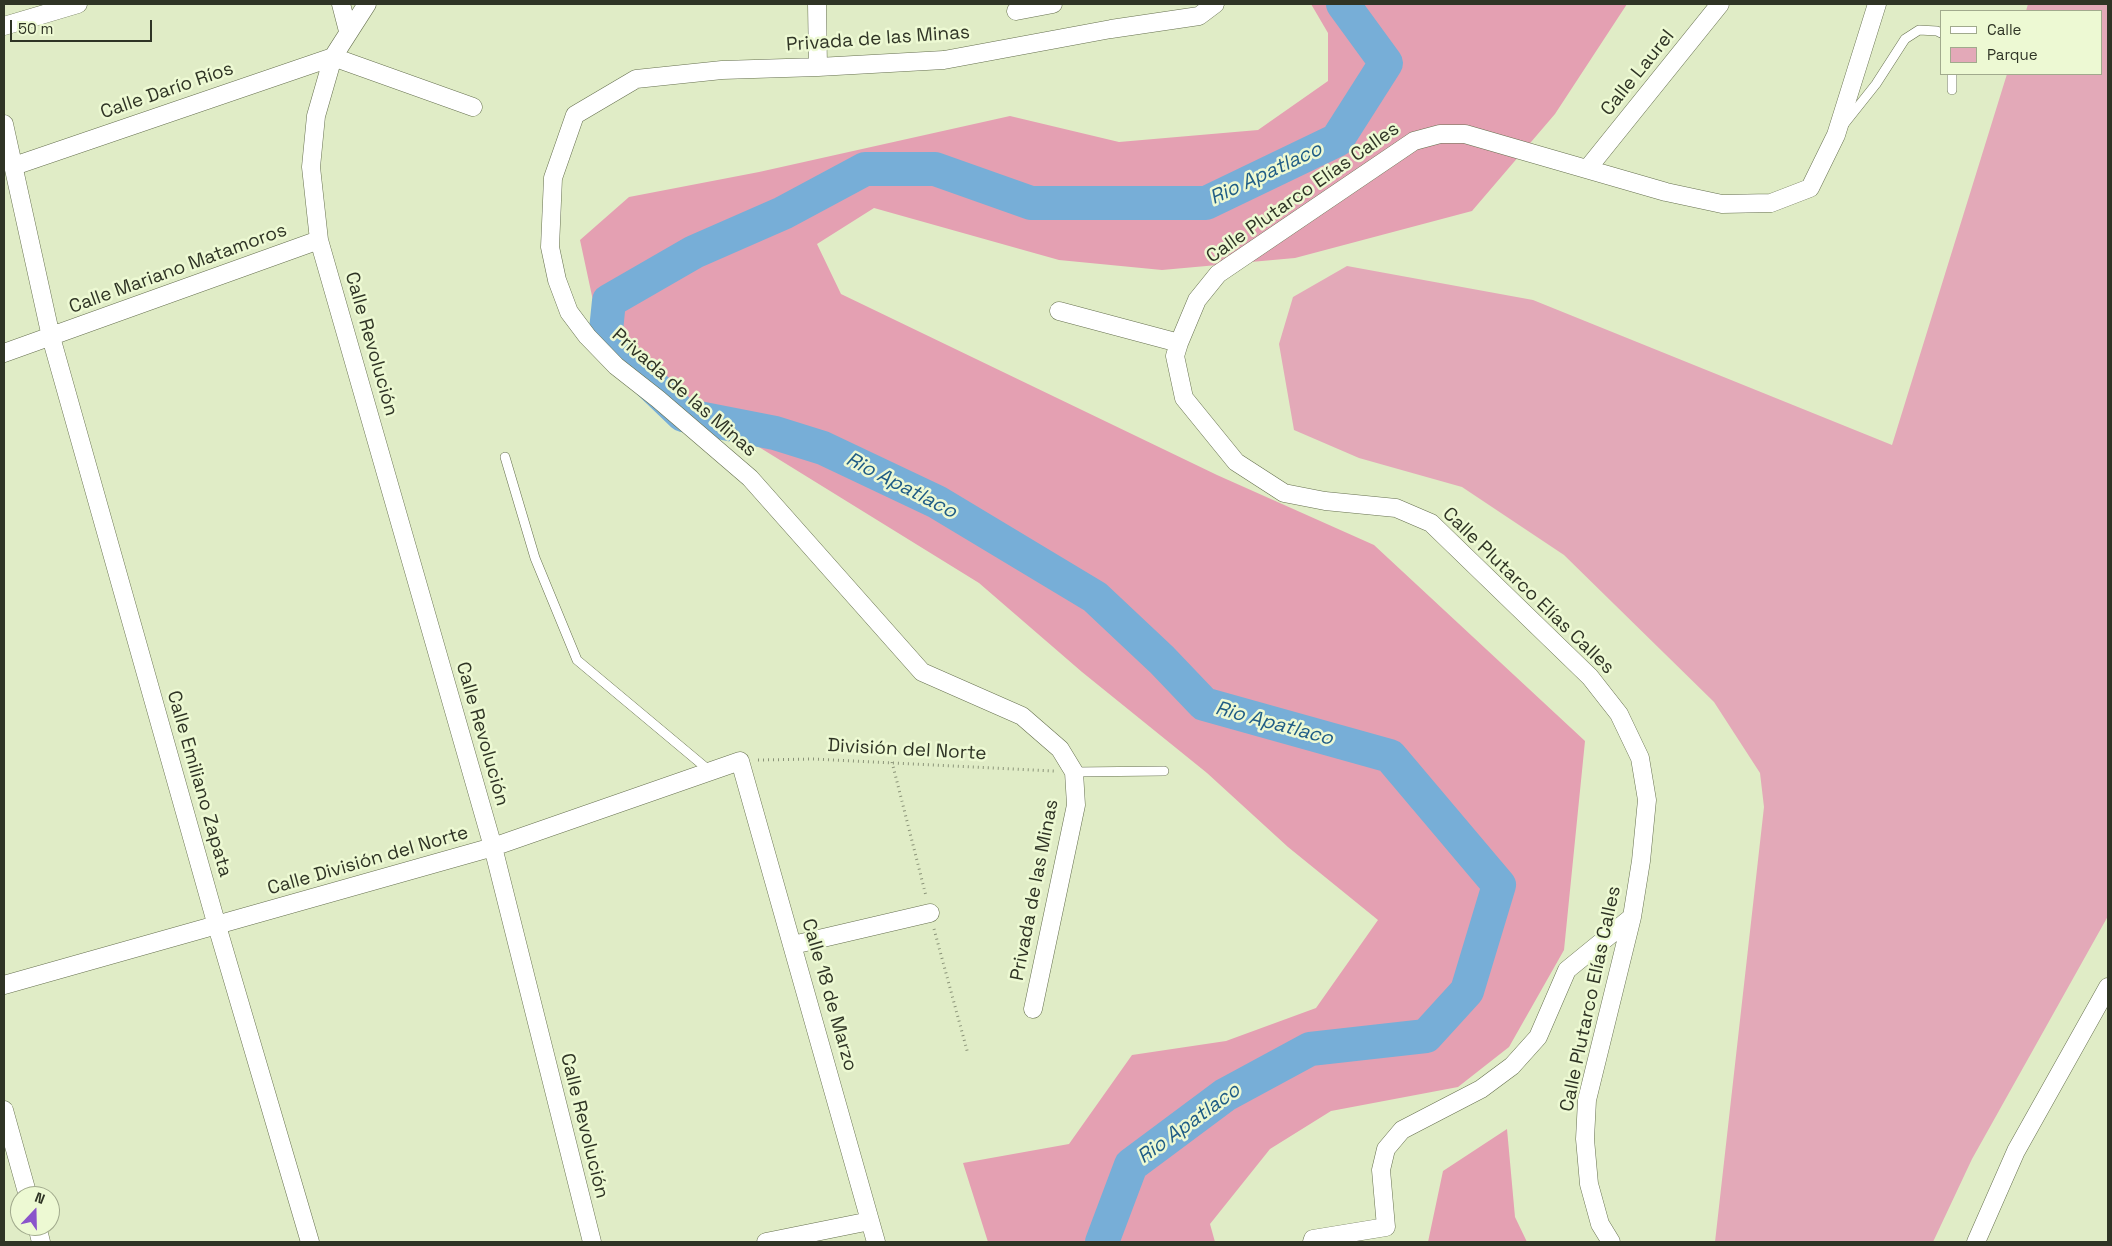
<!DOCTYPE html>
<html>
<head>
<meta charset="utf-8">
<style>
  body { margin:0 }
  #map { position:relative; width:2112px; height:1246px; overflow:hidden; background:#e0ecc6; font-family:"Space Grotesk",sans-serif }
  canvas { display:block }
  .frame { position:absolute; inset:0; border:5px solid #2f3425; pointer-events:none }
  .legend { position:absolute; left:1940px; top:10px; width:162px; height:65px; box-sizing:border-box; background:#edf9d3; border:1px solid #a1aa8d; margin:0; padding:6px 9px; list-style:none; font-size:15px; color:#2f3425 }
  .legend li { display:flex; align-items:center; gap:10px; height:25px }
  .legend b { width:25px; border:1px solid #a1aa8d }
  .north { position:absolute; left:10px; top:1186px; width:50px; height:50px; box-sizing:border-box; background:#edf9d3; border:1px solid #a1aa8d; border-radius:50%; rotate:21deg; font-size:14px; font-weight:700; line-height:20px; text-align:center; color:#2f3425 }
  .north::after { content:''; display:block; margin:auto; width:18px; height:22px; background:#8a54cb; clip-path:polygon(50% 0,100% 100%,50% 72%,0 100%) }
  .scale { position:absolute; left:10px; top:20px; width:142px; height:22px; box-sizing:border-box; border:2px solid #2f3425; border-top:0; padding-left:6px; font-size:15px; line-height:18px; white-space:nowrap; color:#2f3425; -webkit-text-stroke:4px #edf9d3; paint-order:stroke }
</style>
</head>
<body>
<div id="map">
<canvas width="2112" height="1246"></canvas>
<div class="frame"></div>
<ul class="legend">
<li><b style="height:6px;background:#fff"></b>Calle</li>
<li><b style="height:14px;background:#e3a9b8"></b>Parque</li>
</ul>
<div class="north">N</div>
<div class="scale">50 m</div>
</div>
<script>
const ctx = document.querySelector('canvas').getContext('2d');
ctx.lineJoin = 'round';
function paint(path, color) { ctx.fillStyle = color; ctx.fill(path, 'evenodd'); }
const shape = rows => new Path2D(rows.map(r => 'M' + r).join(''));
function stroke(path, color, width, dash) { ctx.strokeStyle = color; ctx.lineWidth = width; ctx.lineCap = dash ? 'butt' : 'round'; ctx.setLineDash(dash || []); ctx.stroke(path); }
function drawText(font, color, halo, rows, align = 'center') {
  ctx.font = font + ' "Space Grotesk",sans-serif'; ctx.lineWidth = 5; ctx.setLineDash([]); ctx.textBaseline = 'middle'; ctx.strokeStyle = halo; ctx.fillStyle = color; for (const [text, x, y, turn = 0] of rows) {
    ctx.save(); ctx.translate(x, y); ctx.rotate((+turn || 0) * Math.PI / 180); ctx.textAlign = isNaN(turn) ? turn : align; if (halo) ctx.strokeText(text, 0, 0); ctx.fillText(text, 0, 0); ctx.restore();
  }
}
const green = shape([
  [2028,4,2108,4,2108,916,1972,1159,1933,1242,1715,1242,1764,807,1760,773,1714,702,1564,555,1462,487,1359,458,1294,430,1279,344,1293,297,1347,266,1533,300,1892,445,2007,74,2101,74,2101,11,2026,11]
]);
const forest = shape([
  [1311,4,1627,4,1555,114,1472,211,1295,258,1162,270,1059,260,874,208,817,244,841,294,1217,475,1374,545,1585,741,1564,950,1509,1047,1458,1087,1331,1111,1270,1149,1210,1224,1215,1242,988,1242,963,1163,1069,1144,1132,1055,1226,1041,1316,1008,1378,920,1288,847,1207,773,1082,672,979,583,754,444,676,392,595,310,580,240,629,197,759,172,1010,116,1119,142,1258,130,1328,81,1328,33],
  [1507,1129,1515,1217,1527,1242,1428,1242,1443,1171]
]);
const river = shape([
  [1102,1242,1131,1165,1225,1095,1310,1049,1426,1036,1467,991,1499,885,1390,756,1204,704,1162,660,1095,597,937,502,823,448,775,433,683,415,605,340,609,301,694,252,783,213,865,169,935,169,1031,203,1206,203,1337,140,1386,63,1343,4]
]);
const path = shape([
  [758,760,815,759,1054,771],
  [892,762,926,896],
  [934,929,968,1054]
]);
const service = shape([
  [1952,74,1952,90],
  [1845,123,1876,84,1905,39,1919,30,1937,31,1941,33],
  [505,457,535,558,577,660,711,772],
  [1074,772,1164,771]
]);
const minor = shape([
  [341,4,348,31],
  [367,4,333,57,316,116,311,167,319,240,493,847,592,1242],
  [817,4,818,67],
  [1016,11,1053,4],
  [4,26,78,4],
  [4,124,51,337,217,926,310,1242],
  [14,166,333,57,473,107],
  [1588,168,1720,4],
  [1059,311,1179,343],
  [4,353,319,240],
  [793,945,930,913],
  [4,985,493,847,740,761,876,1242],
  [1033,1009,1076,805,1074,772,1060,749,1022,716,922,672,750,478,658,399,616,366,587,336,569,312,557,280,550,247,553,178,575,115,636,79,722,70,818,67,944,60,1111,29,1199,16,1215,4],
  [4,1110,28,1196],
  [37,1226,41,1242],
  [766,1242,870,1221],
  [1312,1242,1313,1239,1386,1227,1381,1170,1386,1149,1402,1130,1481,1089,1512,1066,1538,1037,1567,970,1632,917],
  [1611,1242,1600,1224,1589,1184,1585,1139,1587,1100,1632,917,1641,861,1647,800,1640,758,1619,714,1590,677,1431,523,1396,508,1325,501,1284,493,1236,462,1184,398,1175,356,1179,343,1197,300,1218,274,1414,141,1440,134,1465,134,1666,192,1722,204,1771,203,1810,188,1836,135,1877,4],
  [1976,1242,2016,1151,2108,987]
]);
const streetNames = [
  ["Privada de las Minas",878,39,-4],
  ["Calle Laurel",1638,73,-51],
  ["Calle Darío Ríos",167,91,-19],
  ["Calle Plutarco Elías Calles",1303,193,-35],
  ["Calle Mariano Matamoros",178,269,-20],
  ["Calle Revolución",371,344,74],
  ["Privada de las Minas",684,393,41],
  ["Calle Plutarco Elías Calles",1528,591,44],
  ["Calle Revolución",482,734,74],
  ["División del Norte",907,750,3],
  ["Calle Emiliano Zapata",199,784,74],
  ["Calle División del Norte",368,861,-16],
  ["Privada de las Minas",1035,890,-79],
  ["Calle 18 de Marzo",829,995,74],
  ["Calle Plutarco Elías Calles",1591,999,-78],
  ["Calle Revolución",584,1126,76]
];
const waterNames = [
  ["Rio Apatlaco",1266,174,-25],
  ["Rio Apatlaco",901,486,27],
  ["Rio Apatlaco",1274,724,15],
  ["Rio Apatlaco",1189,1124,-36]
];
paint(green, '#e3a9b8');
paint(forest, '#e4a0b2');
stroke(river, '#77aed7', 34);
stroke(service, '#66704f', 10);
stroke(minor, '#66704f', 19);
stroke(path, '#8b9479', 3, [1, 4]);
stroke(service, '#fff', 9);
stroke(minor, '#fff', 18);
drawText('19px', '#2f3425', '#edf9d3', streetNames);
drawText('italic 20px', '#1f5c85', '#edf9d3', waterNames);
</script>
</body>
</html>
